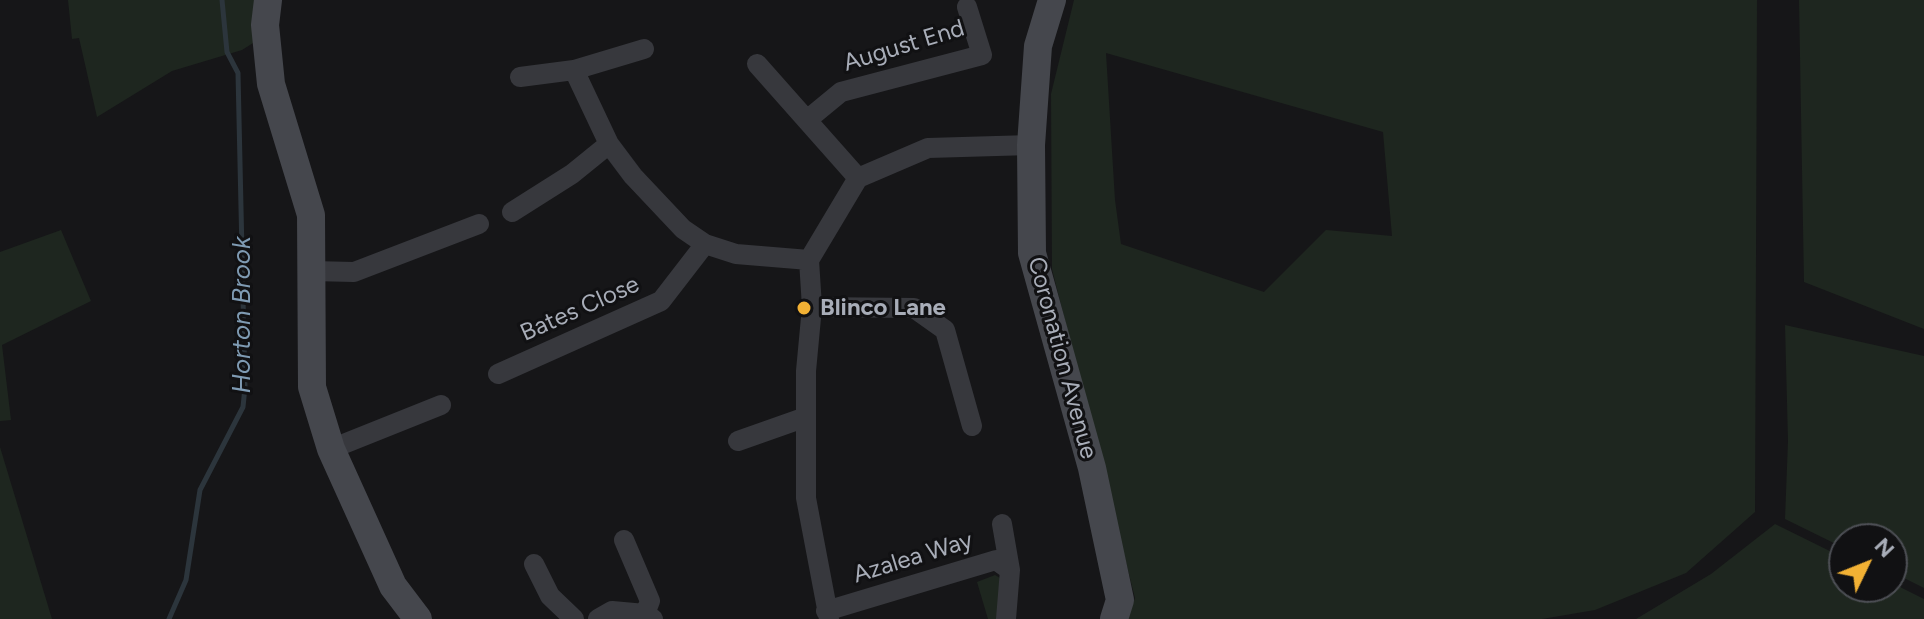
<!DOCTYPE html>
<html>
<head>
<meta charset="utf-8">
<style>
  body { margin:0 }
  #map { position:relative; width:1924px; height:619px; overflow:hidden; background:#161618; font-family:Figtree,sans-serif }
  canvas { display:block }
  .north { position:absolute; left:1828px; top:523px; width:80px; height:80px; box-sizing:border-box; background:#111113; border:2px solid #4d4f55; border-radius:50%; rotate:47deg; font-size:22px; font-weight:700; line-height:32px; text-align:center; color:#a8adb8 }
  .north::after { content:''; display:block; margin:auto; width:28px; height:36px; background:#f2b134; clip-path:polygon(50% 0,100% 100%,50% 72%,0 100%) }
</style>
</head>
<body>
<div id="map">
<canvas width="1924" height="619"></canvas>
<div class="north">N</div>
</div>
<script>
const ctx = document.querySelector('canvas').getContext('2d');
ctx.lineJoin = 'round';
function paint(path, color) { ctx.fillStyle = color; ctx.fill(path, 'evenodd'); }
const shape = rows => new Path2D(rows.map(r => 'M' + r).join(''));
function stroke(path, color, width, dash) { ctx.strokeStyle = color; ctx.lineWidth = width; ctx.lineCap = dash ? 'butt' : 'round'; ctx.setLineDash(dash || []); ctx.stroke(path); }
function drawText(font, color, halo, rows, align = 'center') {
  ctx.font = font + ' Figtree,sans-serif'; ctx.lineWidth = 6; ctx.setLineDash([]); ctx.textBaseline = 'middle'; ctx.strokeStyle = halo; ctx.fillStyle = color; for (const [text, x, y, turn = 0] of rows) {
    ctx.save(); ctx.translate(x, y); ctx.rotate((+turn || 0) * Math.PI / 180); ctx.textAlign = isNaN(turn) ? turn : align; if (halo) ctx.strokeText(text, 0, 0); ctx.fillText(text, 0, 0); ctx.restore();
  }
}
const green = shape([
  [68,0,258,0,253,43,242,50,172,71,97,117,79,38,72,39],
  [1074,0,1757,0,1755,512,1686,573,1595,610,1542,619,1127,619,1135,598,1052,269,1051,94],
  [1106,53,1383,132,1392,236,1326,230,1264,292,1121,244,1115,200],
  [1799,0,1924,0,1924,329,1804,282],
  [61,230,91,301,2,345,11,420,0,421,0,252],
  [1785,325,1924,356,1924,588,1892,572,1892,539,1844,539,1844,548,1785,519,1788,441],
  [0,447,52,619,0,619],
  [1775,524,1844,558,1844,587,1892,587,1892,583,1924,599,1924,619,1636,619,1711,574],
  [995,575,1000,578,999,619,988,619,977,582]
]);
const stream = shape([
  [169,619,186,580,200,490,243,407,245,387,238,73,227,52,222,0]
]);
const street = shape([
  [757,64,858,178],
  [574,70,644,49],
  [520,77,574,70,609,144,633,176,683,229,705,244,736,254,809,260],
  [807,120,841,92,982,55,967,7],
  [512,212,572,174,609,144],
  [312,271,354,272,479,224],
  [812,307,914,308,945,330,972,426],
  [498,374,661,301,705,244],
  [738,441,806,417],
  [331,449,441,405],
  [1002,524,1010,570],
  [624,540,650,601,645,614],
  [534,564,550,596,574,619],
  [826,611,996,560,1010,570,1006,619],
  [598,619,612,611,645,614,653,619],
  [829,619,806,498,806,371,812,307,809,260,858,178,928,148,1031,145]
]);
const secondary = shape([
  [268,0,265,25,271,84,311,215,312,387,331,449,393,586,418,619],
  [1052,0,1038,46,1031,145,1032,253,1092,468,1120,600,1114,619]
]);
const markers = [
  [804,308,8,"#f2b134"]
];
const streetNames = [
  ["August End",904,46,-17],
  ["Bates Close",580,309,-24],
  ["Coronation Avenue",1062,358,75],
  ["Azalea Way",913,558,-17]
];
const poiNames = [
  ["Blinco Lane",820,308]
];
const waterNames = [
  ["Horton Brook",242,315,-90]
];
paint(green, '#1e261f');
stroke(stream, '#2c353c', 5);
stroke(street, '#37383d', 20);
stroke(secondary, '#45474d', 28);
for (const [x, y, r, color] of markers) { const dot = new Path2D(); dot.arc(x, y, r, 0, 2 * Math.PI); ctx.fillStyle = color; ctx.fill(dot); stroke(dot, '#111113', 3); }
drawText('24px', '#a8adb8', '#111113', streetNames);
drawText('bold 24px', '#a8adb8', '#111113', poiNames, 'left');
drawText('italic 26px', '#7f9bb3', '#111113', waterNames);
</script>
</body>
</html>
